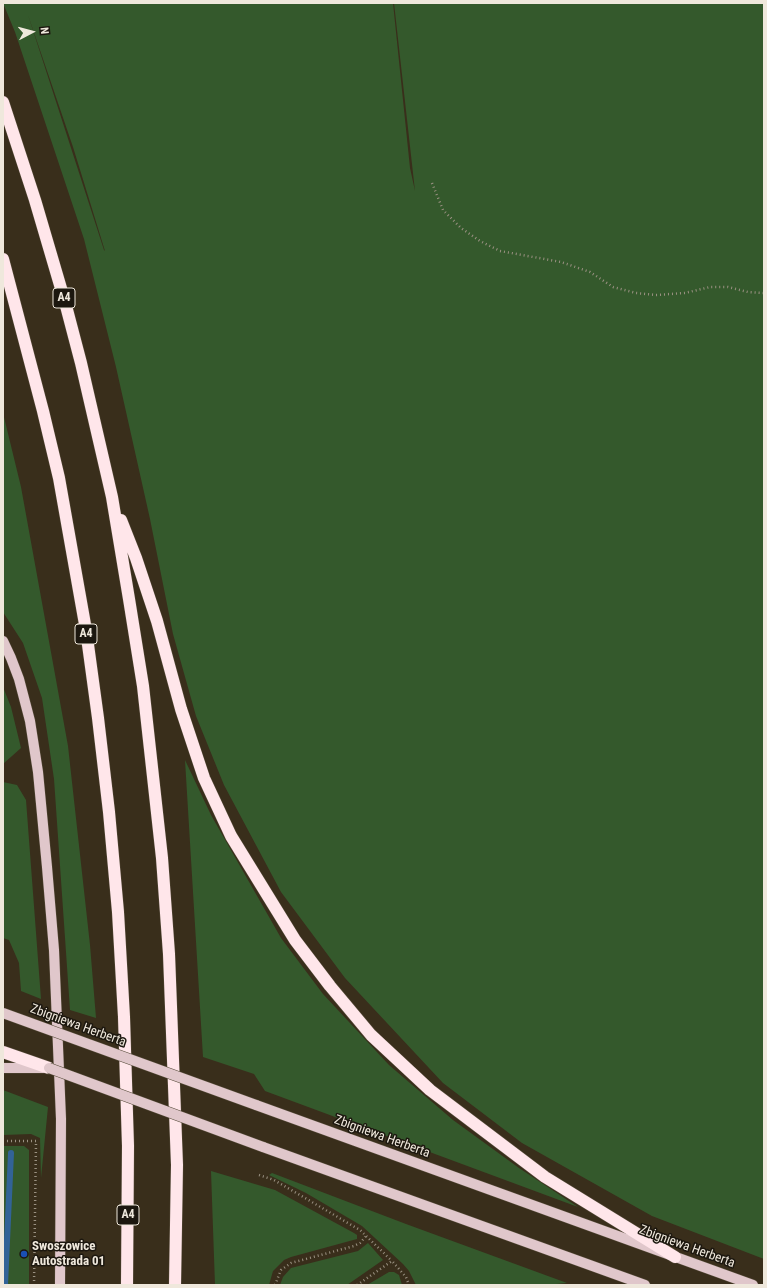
<!DOCTYPE html>
<html>
<head>
<meta charset="utf-8">
<style>
  body { margin:0 }
  #map { position:relative; width:767px; height:1288px; overflow:hidden; background:#392e1b; font-family:"Roboto Condensed",sans-serif }
  canvas { display:block }
  .frame { position:absolute; inset:0; border:4px solid #efe8dc; pointer-events:none }
  .north { position:absolute; left:12px; top:12px; width:40px; height:40px; -webkit-text-stroke:3px #1c170f; paint-order:stroke; rotate:84deg; font-size:11px; font-weight:700; line-height:16px; text-align:center; color:#efe8dc }
  .north::after { content:''; display:block; margin:auto; width:14px; height:18px; background:#efe8dc; clip-path:polygon(50% 0,100% 100%,50% 72%,0 100%) }
</style>
</head>
<body>
<div id="map">
<canvas width="767" height="1288"></canvas>
<div class="frame"></div>
<div class="north">N</div>
</div>
<script>
const ctx = document.querySelector('canvas').getContext('2d');
ctx.lineJoin = 'round';
function paint(path, color) { ctx.fillStyle = color; ctx.fill(path, 'evenodd'); }
const shape = rows => new Path2D(rows.map(r => 'M' + r).join(''));
function stroke(path, color, width, dash) { ctx.strokeStyle = color; ctx.lineWidth = width; ctx.lineCap = dash ? 'butt' : 'round'; ctx.setLineDash(dash || []); ctx.stroke(path); }
function drawText(font, color, halo, rows, align = 'center') {
  ctx.font = font + ' "Roboto Condensed",sans-serif'; ctx.lineWidth = 3; ctx.setLineDash([]); ctx.textBaseline = 'middle'; ctx.strokeStyle = halo; ctx.fillStyle = color; for (const [text, x, y, turn = 0] of rows) {
    ctx.save(); ctx.translate(x, y); ctx.rotate((+turn || 0) * Math.PI / 180); ctx.textAlign = isNaN(turn) ? turn : align; if (halo) ctx.strokeText(text, 0, 0); ctx.fillText(text, 0, 0); ctx.restore();
  }
}
const green = shape([
  [3,3,393,3,410,168,415,191,394,3,764,3,764,1259,652,1216,522,1143,443,1083,345,978,281,892,224,785,196,716,173,634,150,519,116,367,84,239,15,32],
  [28,15,73,147,105,251,104,250],
  [3,413,21,487,68,746,90,945,96,1018,70,1010,54,779,42,698,23,643,3,612],
  [3,687,11,707,21,748,3,764],
  [185,760,211,815,281,938,323,994,389,1065,453,1120,519,1168,578,1207,265,1091,254,1074,203,1057],
  [3,782,17,785,26,800,41,999,21,991,19,963,9,940,3,938],
  [3,1090,48,1107,41,1178,40,1138,31,1134,3,1135],
  [3,1146,24,1146,29,1150,29,1285,3,1285],
  [211,1171,275,1190,354,1233,357,1235,357,1239,291,1257,284,1260,273,1271,269,1285,215,1285],
  [272,1173,406,1224,567,1283,546,1285,416,1285,409,1271,403,1264,362,1226,306,1193,269,1175],
  [368,1243,383,1260,347,1285,280,1285,283,1277,291,1268,358,1251],
  [389,1272,394,1272,399,1275,402,1285,367,1285]
]);
const stream = shape([
  [5,1285,11,1153]
]);
const path = shape([
  [432,183,443,210,461,228,480,241,500,251,561,262,590,272,613,287,636,293,656,295,685,293,710,287,728,287,748,292,764,293],
  [3,1141,36,1141,34,1285],
  [259,1175,274,1180,360,1230,392,1261],
  [275,1285,281,1270,291,1263,354,1246,360,1243,367,1235],
  [357,1285,392,1261,406,1277,409,1285]
]);
const major = shape([
  [3,641,11,658,19,679,30,721,38,772,47,867,54,950,61,1119,60,1285],
  [3,1068,43,1068],
  [256,1105,753,1285],
  [263,1147,645,1285]
]);
const highway = shape([
  [3,102,35,200,65,302,81,363,112,497,129,599,143,686,162,858,169,954,177,1165,175,1285],
  [3,259,43,411,59,478,86,630,98,718,109,812,118,912,124,1017,128,1146,127,1285],
  [121,520,136,558,157,621,181,709,204,778,231,836,295,940,330,986,371,1035,430,1090,545,1177,675,1257],
  [3,1052,49,1068]
]);
const majorBridge = shape([
  [3,1013,256,1105],
  [49,1068,263,1147]
]);
const markers = [
  [24,1254,4,"#1a4fb4"]
];
const shields = [
  [64,298,22],
  [86,634,22],
  [128,1215,22]
];
const shieldNames = [
  ["A4",64,298],
  ["A4",86,634],
  ["A4",128,1215]
];
const streetNames = [
  ["Zbigniewa Herberta",78,1026,20],
  ["Zbigniewa Herberta",382,1137,20],
  ["Zbigniewa Herberta",687,1247,20]
];
const poiNames = [
  ["Swoszowice",32,1247],
  ["Autostrada 01",32,1262]
];
paint(green, '#34592c');
stroke(stream, '#326397', 6);
stroke(major, '#564c3a', 11);
stroke(highway, '#564c3a', 13);
stroke(path, '#9a9182', 2.5, [1, 3]);
stroke(major, '#e0c7cb', 10);
stroke(highway, '#ffe6ea', 12);
stroke(majorBridge, '#564c3a', 11, []);
stroke(majorBridge, '#e0c7cb', 10);
for (const [x, y, r, color] of markers) { const dot = new Path2D(); dot.arc(x, y, r, 0, 2 * Math.PI); ctx.fillStyle = color; ctx.fill(dot); stroke(dot, '#1c170f', 1.5); }
for (const [x, y, w] of shields) { const box = new Path2D(); box.roundRect(x - w / 2, y - 10, w, 20, 3); ctx.fillStyle = '#1c170f'; ctx.fill(box); stroke(box, '#efe8dc', 1); }
drawText('bold 12px', '#efe8dc', null, shieldNames);
drawText('13px', '#efe8dc', '#1c170f', streetNames);
drawText('bold 13px', '#efe8dc', '#1c170f', poiNames, 'left');
</script>
</body>
</html>
